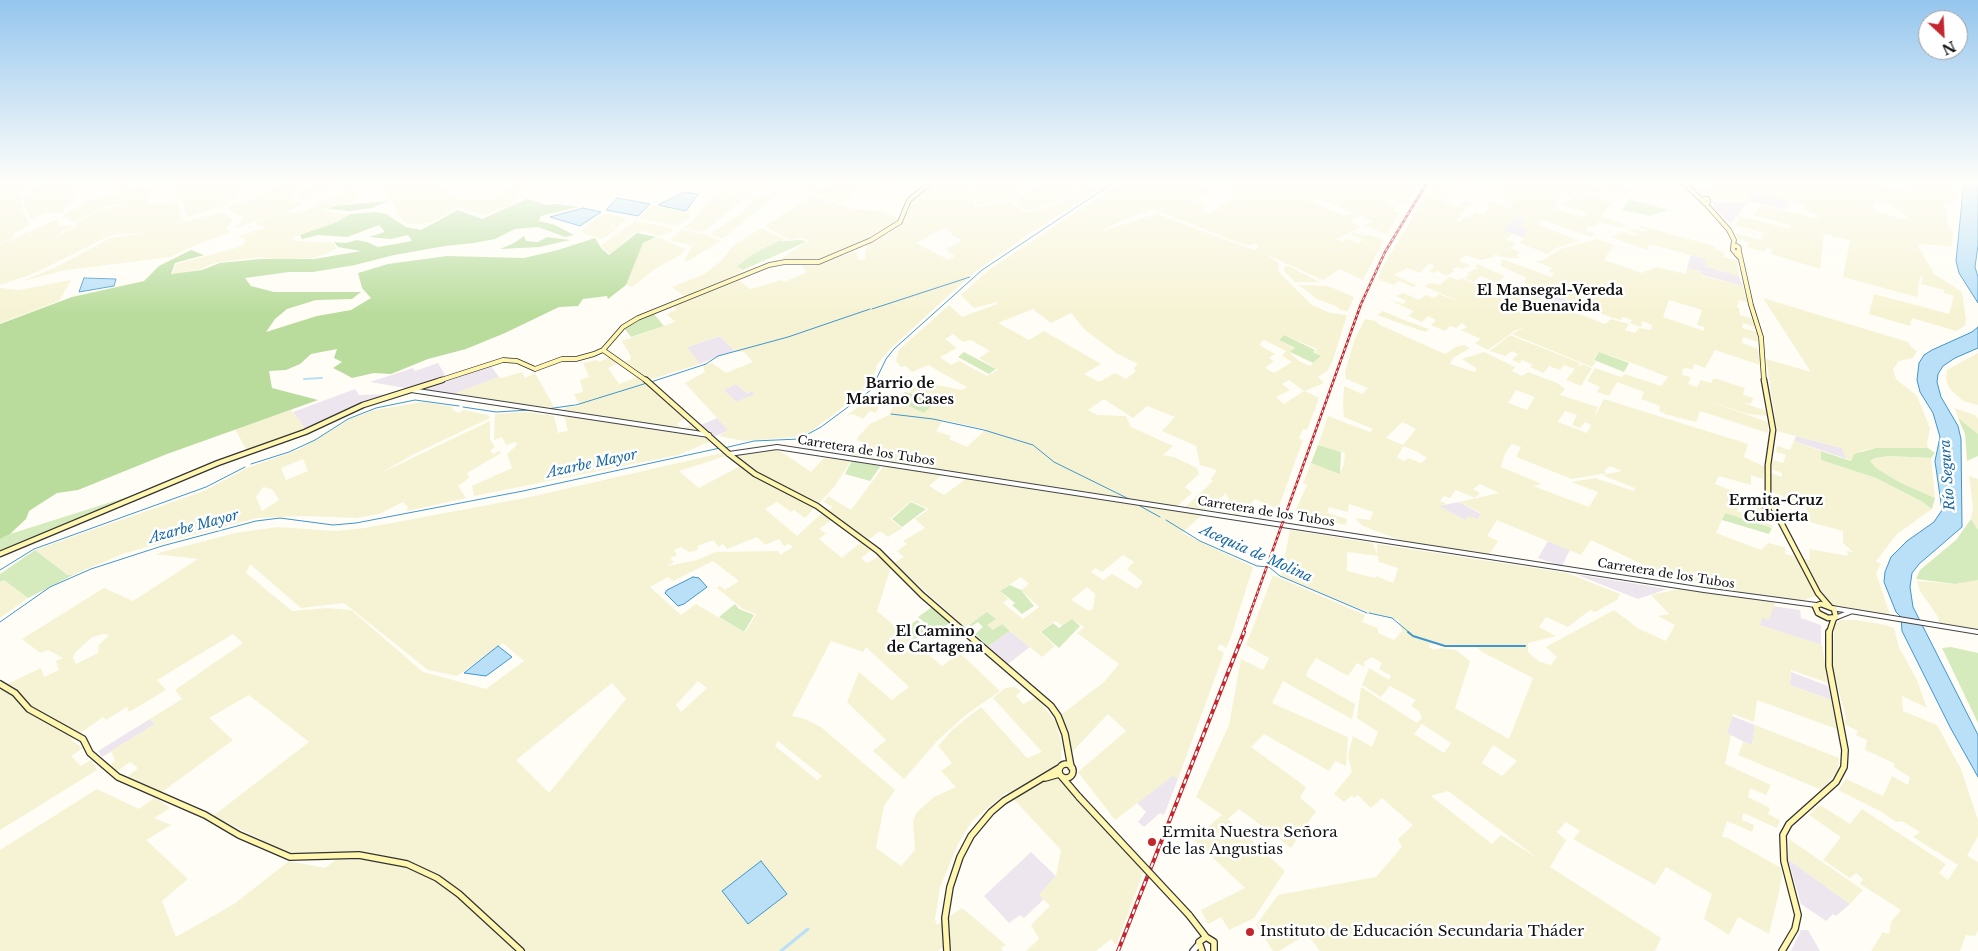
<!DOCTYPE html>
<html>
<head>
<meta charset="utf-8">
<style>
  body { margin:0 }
  #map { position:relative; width:1978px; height:951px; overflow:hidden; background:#fffdf5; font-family:"Libre Baskerville",serif }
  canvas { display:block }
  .north { position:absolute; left:1918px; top:10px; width:50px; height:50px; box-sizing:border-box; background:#fff; border:1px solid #a0a0a0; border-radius:50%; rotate:155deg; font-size:14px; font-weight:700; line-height:20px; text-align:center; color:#111 }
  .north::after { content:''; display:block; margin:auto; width:18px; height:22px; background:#c4262e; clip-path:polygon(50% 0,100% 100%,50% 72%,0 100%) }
</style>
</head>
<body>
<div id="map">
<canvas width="1978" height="951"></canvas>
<div class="north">N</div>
</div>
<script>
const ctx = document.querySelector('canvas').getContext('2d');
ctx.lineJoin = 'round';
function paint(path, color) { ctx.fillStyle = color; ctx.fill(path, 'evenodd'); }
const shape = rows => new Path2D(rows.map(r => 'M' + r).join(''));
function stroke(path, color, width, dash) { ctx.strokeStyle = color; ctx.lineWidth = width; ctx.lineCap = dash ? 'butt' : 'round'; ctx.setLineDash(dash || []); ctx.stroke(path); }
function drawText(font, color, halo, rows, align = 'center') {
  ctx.font = font + ' "Libre Baskerville",serif'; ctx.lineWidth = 5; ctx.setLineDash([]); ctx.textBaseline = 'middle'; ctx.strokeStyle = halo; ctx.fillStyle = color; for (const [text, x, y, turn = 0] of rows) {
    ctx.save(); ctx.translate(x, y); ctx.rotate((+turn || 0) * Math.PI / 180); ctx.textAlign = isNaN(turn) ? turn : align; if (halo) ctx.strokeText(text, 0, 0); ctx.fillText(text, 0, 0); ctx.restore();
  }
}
const industrial = shape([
  [1750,192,1790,201,1785,210,1750,201],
  [1712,202,1747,203,1731,224,1714,208],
  [1515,217,1524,220,1521,226,1529,230,1524,238,1503,230],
  [1691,255,1707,259,1705,266,1739,276,1743,286,1702,275,1702,272,1687,268],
  [1541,289,1588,309,1575,310,1542,296,1540,299,1532,296],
  [720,336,735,351,723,354,700,364,687,347],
  [438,363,448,380,490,365,499,377,457,393,459,397,370,382,413,368,415,371],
  [736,384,747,393,753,391,755,395,736,402,723,390],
  [355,389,359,395,393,394,351,408,306,430,293,412],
  [717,418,729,430,714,437,701,425],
  [1796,436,1842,448,1847,459,1794,441],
  [1459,502,1481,514,1478,519,1465,520,1438,506],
  [1548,541,1570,550,1562,566,1538,558],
  [1575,574,1667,589,1638,599],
  [1772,606,1800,610,1801,618,1821,625,1821,645,1759,625,1762,617,1769,619],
  [1010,631,1030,647,1008,664,988,646],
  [1791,672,1828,686,1831,700,1790,685],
  [1732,716,1755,725,1752,746,1727,733],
  [150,719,155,724,102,757,98,751],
  [1173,775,1178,779,1164,815,1160,813,1144,827,1138,822,1146,812,1137,803],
  [1031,852,1056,876,1040,894,1044,899,1024,918,1020,915,1009,923,984,896],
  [1788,859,1850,904,1836,916,1833,914,1826,921,1801,904],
  [1801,930,1808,930,1820,951,1791,951]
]);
const farmland = shape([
  [0,181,35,181,26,186,19,195,24,206,22,209,30,224,16,232,12,239,0,244],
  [36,181,71,181,75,183,77,194,62,213,45,213,30,219,22,198,34,193,25,195],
  [100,181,132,181,130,188,122,191,104,188],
  [172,181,253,181,225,206,188,217,181,200,177,197],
  [281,181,307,182,304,188,293,194,292,197,295,202,303,205,285,212,295,213,307,210,318,205,319,202,337,196,340,191,339,190,353,185,355,187,359,198,346,205,333,205,324,211,347,215,336,222,292,238,297,241,333,243,337,249,315,258,278,260,260,257,236,260,211,264,202,269,172,274,176,264,236,248,244,244,245,239,238,236,267,227,259,226,256,223,280,214,235,228,244,218,229,210,229,206,254,198],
  [310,181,338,181,351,184,319,192,303,200,298,198,298,194,309,188],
  [370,181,396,183,435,181,457,199,494,200,502,194,509,185,508,181,528,181,512,205,485,215,459,208,429,223,416,224,406,224,397,214,394,202],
  [639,181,684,181,682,183,686,181,804,181,822,188,823,197,787,184,735,191,705,183,691,183,658,191,650,190],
  [829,181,861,184,836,181,875,182,851,194,848,199,841,203,824,197,824,186],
  [878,181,909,181,907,182,909,185,898,191,886,186,876,191,857,193,879,183],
  [938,181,970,181,975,207,1006,200,1027,213,1061,202,1091,183,1101,188,1026,236,973,273,888,351,877,365,872,381,864,391,810,432,796,437,744,441,719,436,728,430,685,383,705,372,703,366,712,363,726,373,753,362,744,352,735,351,720,336,687,347,700,364,652,379,649,384,686,417,677,424,682,429,694,424,711,441,678,455,474,496,472,486,512,468,507,454,517,445,516,442,506,445,502,437,494,440,495,414,526,412,554,416,558,433,568,431,565,419,559,412,567,407,580,406,574,394,583,392,580,380,589,377,583,363,597,360,599,362,611,356,619,362,608,368,619,384,644,375,625,361,630,360,631,357,622,341,675,322,667,314,676,310,673,306,737,279,750,289,782,280,784,282,807,272,802,266,804,265,813,266,856,251,859,260,865,259,865,252,869,243,892,232,906,219,911,202],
  [944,228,948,229,953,236,962,240,946,250,955,256,949,260,916,243],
  [736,384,747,393,753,391,755,394,736,402,724,390],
  [972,181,1023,181,1024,186,1014,202,1007,198,976,206],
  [1041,181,1087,181,1090,182,1052,204,1028,211,1015,203,1022,195,1035,188],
  [1123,181,1207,181,1201,184,1213,189,1208,192,1210,193,1194,199,1207,206,1202,211,1210,214,1237,195,1223,188,1234,181,1420,181,1405,204,1393,199,1388,203,1397,208,1393,211,1399,213,1387,234,1364,226,1372,221,1362,215,1350,221,1360,227,1336,239,1343,242,1348,239,1358,243,1363,240,1350,234,1353,232,1365,236,1368,234,1384,240,1363,280,1340,269,1323,280,1261,252,1278,262,1279,272,1312,305,1330,313,1347,315,1333,360,1327,371,1318,377,1324,383,1305,391,1319,398,1307,430,1303,429,1299,438,1303,440,1278,509,1255,499,1238,516,1235,515,1226,493,1182,533,1253,567,1230,640,1226,648,1220,644,1217,649,1224,653,1178,779,1173,776,1115,820,1078,772,1126,731,1108,714,1072,752,1062,714,1104,682,1119,664,1077,633,1084,627,1072,619,1063,626,1055,621,1040,632,1055,646,1042,657,1002,624,993,631,987,625,995,619,988,612,965,627,894,563,904,557,897,551,907,544,903,541,925,528,915,519,928,510,927,508,911,501,890,519,902,528,888,537,880,531,868,540,828,511,833,507,824,502,828,496,851,510,886,463,854,457,854,447,859,448,864,443,857,440,858,437,870,424,891,414,890,411,898,402,924,413,938,402,909,393,912,389,907,387,917,381,962,390,967,387,928,365,912,372,906,366,901,367,896,361,899,350,949,305,962,317,997,304,997,302,974,308,961,295,990,269],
  [1311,200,1322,200,1356,214,1343,215,1310,201],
  [1153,209,1247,246,1255,244,1259,246,1254,250,1156,214,1100,232,1122,220],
  [1033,309,1051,323,1071,313,1085,330,1116,353,1138,364,1134,368,1136,371,1126,379,1115,373,1099,382,1084,374,1101,364,1044,331,1029,340,998,323],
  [953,334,963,342,971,340,990,351,979,358,998,370,987,376,959,361,951,365,940,357,957,348,945,339],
  [1284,335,1317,349,1315,352,1321,356,1310,366,1299,361,1290,353,1295,349,1279,340],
  [1264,340,1286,351,1282,356,1292,362,1274,373,1265,368,1274,361,1269,358,1275,354,1259,345],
  [1289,380,1304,391,1284,404,1276,397,1290,390,1282,384],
  [1104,399,1133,418,1147,406,1175,417,1162,431,1196,446,1200,465,1217,470,1211,479,1213,481,1184,508,1176,507,1192,493,1185,487,1199,474,1197,468,1174,457,1163,455,1173,446,1131,427,1126,416,1097,415,1088,410],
  [943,420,986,429,967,447,949,439,951,436,936,431],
  [945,472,970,476,944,495,929,486],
  [1123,555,1134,562,1127,569,1143,582,1137,589,1112,574,1103,580,1091,572,1095,568,1102,572],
  [1021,577,1029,584,1021,590,1039,607,1023,619,1003,603,1008,599,1000,591],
  [1087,587,1095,594,1093,609,1089,611,1071,600],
  [1445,181,1515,181,1525,183,1527,181,1578,181,1597,186,1602,181,1621,181,1624,182,1622,187,1630,190,1627,194,1600,190,1598,194,1590,192,1588,194,1612,203,1601,216,1626,225,1621,228,1598,222,1594,227,1589,226,1585,230,1595,234,1591,237,1543,220,1539,225,1580,241,1558,247,1547,254,1520,243,1529,230,1521,227,1524,220,1515,217,1503,230,1513,234,1506,240,1516,243,1510,248,1520,252,1517,256,1521,258,1505,258,1494,254,1493,257,1481,260,1465,255,1459,261,1470,265,1462,269,1456,267,1452,270,1455,271,1446,276,1438,271,1434,273,1429,271,1434,266,1429,263,1420,273,1407,268,1394,275,1418,286,1413,287,1399,281,1394,285,1378,279,1383,266,1433,183,1445,187,1449,182],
  [1472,184,1507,194,1504,199,1514,202,1509,208,1490,201,1485,205,1490,207,1483,215,1476,212,1469,218,1465,217,1459,222,1456,221,1461,216,1459,215,1473,203,1465,200,1459,207,1445,202,1451,196,1446,194,1451,189,1474,196,1476,193,1462,189,1463,186,1468,187],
  [1562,193,1570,196,1573,193,1585,196,1583,200,1572,197,1568,203,1562,205,1588,213,1584,217,1558,210,1559,207,1554,204],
  [1711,181,1882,181,1887,188,1913,191,1911,183,1904,181,1959,181,1959,188,1951,190,1957,195,1954,201,1946,201,1944,204,1949,228,1953,230,1952,246,1917,244,1934,274,1962,292,1966,319,1965,326,1956,331,1912,318,1910,326,1869,314,1874,294,1949,314,1954,296,1944,293,1944,290,1921,284,1923,277,1920,276,1917,297,1843,277,1850,240,1824,234,1820,269,1771,254,1772,249,1767,247,1764,252,1747,247,1748,242,1738,239,1735,233,1761,240,1763,233,1735,225,1740,216,1790,229,1790,225,1754,215,1761,205,1817,219,1819,215,1806,211,1802,203,1750,192,1750,201,1703,198,1695,191,1711,190],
  [1874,202,1890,204,1912,221,1875,212],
  [149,184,155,184,156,193,147,197,150,203,161,204,176,200,179,203,180,214,184,220,168,226,222,212,233,220,226,228,231,232,193,246,170,257,66,270,23,281,60,265,110,238,136,234,164,227,136,233,111,235,35,273,0,285,0,245,57,219,59,227,69,225,74,227,63,231,54,240,64,232,76,228,77,223,96,212,131,202,105,207,75,222,62,216,70,211,91,200],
  [720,188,734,193,759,189,737,204,704,232,682,228,692,222],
  [775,192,779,194,722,239,710,234,741,213,756,198],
  [813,195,853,209,880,211,901,219,895,224,835,254,815,261,781,259,808,241,804,238,790,240,765,226],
  [652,205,691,213,689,218,677,226,639,218],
  [603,213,627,218,613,232,602,239,580,232],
  [635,221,672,228,672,232,658,236,643,231,633,234,610,254,603,248,601,245],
  [1641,226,1715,246,1714,249,1724,252,1724,257,1737,261,1739,276,1705,266,1706,259,1649,244,1647,250,1611,237,1624,232,1636,236,1638,234,1629,231,1635,229,1645,232,1646,230,1639,227],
  [761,228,785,239,753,254,737,265,743,270,729,279,685,297,672,287,704,274,719,263,734,245],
  [681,229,707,235,721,241,686,262,684,261,692,246,670,240],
  [657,237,686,249,680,255,655,269,632,287,626,285,643,243],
  [1597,239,1614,245,1604,260,1642,273,1656,267,1686,274,1687,268,1702,272,1702,276,1743,286,1747,302,1739,300,1737,307,1739,308,1740,315,1753,319,1755,327,1743,323,1742,328,1757,332,1758,342,1743,337,1742,343,1758,349,1760,365,1715,350,1705,368,1694,364,1693,369,1683,368,1682,375,1691,377,1688,384,1697,387,1701,380,1711,383,1714,378,1745,388,1743,395,1754,398,1750,404,1741,402,1766,411,1767,416,1748,414,1700,398,1768,422,1768,433,1700,411,1696,422,1664,414,1669,399,1664,413,1659,411,1660,406,1641,399,1644,392,1617,382,1609,396,1597,392,1600,387,1587,381,1595,368,1621,377,1625,374,1661,386,1668,377,1632,363,1599,352,1593,360,1596,362,1592,367,1512,334,1523,328,1514,331,1488,350,1475,343,1481,339,1461,330,1467,327,1462,323,1456,328,1450,326,1445,331,1431,325,1436,320,1428,316,1422,322,1409,316,1413,311,1388,299,1403,304,1406,301,1396,296,1403,293,1419,300,1426,295,1434,298,1439,294,1462,303,1424,286,1432,283,1440,285,1449,277,1458,280,1461,278,1510,298,1519,291,1605,324,1611,319,1629,324,1625,330,1635,333,1639,328,1651,330,1652,325,1642,321,1641,327,1630,323,1632,320,1623,317,1621,320,1610,317,1523,282,1527,278,1500,266,1503,262,1500,260,1505,260,1551,277,1554,274,1549,271,1552,268,1535,261,1543,260,1560,249],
  [1669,300,1702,310,1697,325,1704,327,1704,331,1663,317],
  [1477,264,1505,276,1499,281,1502,285,1496,291,1487,287,1493,281,1480,276,1474,282,1464,278,1469,275,1467,273,1478,268,1475,266],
  [1285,266,1289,266,1319,282,1295,282,1284,271],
  [71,280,59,301,0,323,0,288,19,290],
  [1299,285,1328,286,1354,297,1348,311,1341,310,1336,306,1317,299],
  [1763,298,1908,342,1911,347,1917,351,1913,358,1899,361,1893,369,1896,379,1917,396,1930,428,1927,443,1928,448,1876,448,1861,451,1852,461,1847,459,1842,448,1777,431,1766,359,1811,372],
  [1383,311,1404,320,1429,329,1425,332,1377,315],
  [1365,319,1376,321,1378,324,1445,354,1456,347,1464,345,1470,348,1453,358,1450,364,1475,372,1476,368,1462,359,1484,352,1515,367,1512,371,1522,376,1528,372,1557,383,1565,389,1560,395,1598,407,1594,418,1604,399,1748,444,1744,457,1765,467,1763,479,1751,475,1751,485,1719,476,1715,484,1743,495,1737,511,1746,514,1752,501,1765,508,1763,521,1773,526,1772,528,1725,513,1716,533,1761,550,1768,543,1785,547,1785,554,1810,560,1809,549,1849,556,1846,551,1853,552,1843,543,1843,531,1784,515,1785,511,1808,516,1807,508,1785,501,1783,496,1774,493,1770,487,1771,473,1782,477,1782,473,1771,469,1773,460,1783,463,1786,455,1776,452,1777,446,1790,450,1794,441,1821,451,1821,460,1876,478,1921,501,1932,509,1897,534,1876,561,1881,564,1876,573,1890,615,1836,608,1816,596,1798,602,1776,600,1769,620,1762,618,1760,625,1822,645,1828,683,1791,670,1790,685,1831,700,1837,729,1757,700,1754,722,1733,714,1727,733,1731,735,1725,764,1771,785,1766,795,1750,788,1748,797,1770,808,1768,814,1780,820,1777,828,1743,813,1742,820,1754,825,1752,832,1727,821,1722,837,1728,838,1781,868,1782,875,1778,897,1769,934,1738,917,1729,935,1704,919,1712,894,1666,867,1655,885,1573,839,1580,831,1566,822,1557,832,1566,840,1550,867,1661,938,1655,951,1320,951,1307,934,1279,951,1273,951,1256,925,1278,895,1376,877,1402,847,1398,839,1413,825,1382,798,1371,808,1358,795,1354,798,1351,796,1344,802,1334,794,1352,772,1348,756,1353,736,1372,747,1378,732,1357,718,1361,687,1417,723,1422,718,1419,711,1411,706,1416,700,1390,686,1381,697,1362,685,1369,668,1389,680,1391,676,1379,669,1382,663,1372,657,1364,662,1365,667,1357,663,1348,676,1316,658,1308,670,1306,676,1355,704,1352,719,1283,681,1272,703,1348,737,1346,766,1335,761,1329,771,1264,734,1251,747,1306,787,1300,798,1316,811,1291,848,1239,809,1228,819,1285,871,1254,918,1229,930,1221,917,1208,924,1201,910,1245,888,1193,839,1222,815,1196,797,1229,725,1241,659,1263,670,1269,658,1246,645,1273,575,1365,615,1362,622,1378,628,1378,633,1394,640,1402,631,1398,620,1371,613,1326,596,1281,576,1290,530,1373,543,1377,554,1377,544,1567,573,1620,594,1617,600,1595,612,1590,610,1568,627,1546,617,1539,627,1556,636,1528,643,1528,652,1540,662,1551,665,1557,657,1546,647,1614,610,1639,629,1666,641,1675,625,1658,616,1669,614,1651,595,1674,590,1702,587,1695,580,1680,582,1591,540,1581,555,1497,520,1487,536,1498,541,1489,555,1402,541,1363,526,1355,518,1370,520,1373,512,1349,504,1348,512,1329,507,1327,513,1347,519,1346,525,1294,514,1307,485,1303,483,1311,463,1340,473,1344,464,1345,453,1318,445,1328,416,1370,432,1373,429,1344,417,1343,406,1344,386,1362,394,1368,388,1346,379,1345,372,1354,341],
  [1516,390,1535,397,1527,410,1506,402,1509,402],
  [1565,411,1577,415,1572,425,1580,428,1585,422,1591,425,1594,420,1587,433,1558,422],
  [1402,422,1416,429,1403,445,1386,438],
  [1512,444,1521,447,1516,457,1572,479,1607,473,1604,471,1610,466,1622,471,1602,475,1635,488,1634,491,1595,478,1571,482,1598,492,1589,507,1533,486,1542,484,1501,467,1505,453],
  [1403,446,1418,452,1427,458,1421,463,1408,458,1405,461,1397,458],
  [1480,484,1499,493,1459,502,1481,513,1478,519,1468,516,1465,520,1439,506,1447,504,1440,501,1444,496,1450,498,1456,490,1475,498,1480,493,1473,489],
  [1347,552,1378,556,1379,562,1398,568,1393,583,1376,576,1375,578,1347,571],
  [1430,644,1476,646,1482,652,1533,678,1509,739,1455,708,1470,661,1456,650,1441,648,1433,650,1429,647],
  [1422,724,1451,743,1444,753,1414,734],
  [1493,745,1517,761,1502,776,1482,763],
  [1448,791,1539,859,1501,835,1492,844,1431,796],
  [1510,335,1580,363,1577,367,1582,364,1592,368,1581,386,1566,380,1575,369,1564,365,1560,370,1549,366,1544,373,1530,367,1533,365,1522,360,1520,363,1512,360,1518,354,1512,351,1505,356,1490,351],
  [1978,353,1978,405,1963,401,1949,388,1946,380,1947,370],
  [522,372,525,378,535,373,554,407,540,409,459,397,456,393,499,377,502,378],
  [870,398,881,402,876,413,870,411,863,419,853,414,846,416],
  [422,402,455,407,451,408,458,413,464,410,488,415,490,418,414,454,381,473,490,421,490,439,495,447,490,451,494,454,499,451,501,453,467,473,469,478,458,486,466,498,407,511,408,507,403,502,379,514,356,518,303,516,257,518,125,553,73,575,69,575,35,550,204,491,247,468,298,450,352,418,375,410],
  [303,459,308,471,286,480,281,468],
  [263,487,272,489,279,500,262,511,256,497],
  [1954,408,1975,415,1978,419,1978,434,1959,419],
  [291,410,306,430,247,451,235,429],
  [770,449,780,451,811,472,824,458,851,461,834,487,805,518,794,510,791,512,777,502,765,509,797,536,822,513,833,519,819,529,826,533,819,539,842,558,862,541,872,550,861,558,867,563,880,556,891,567,877,611,942,666,960,653,1000,691,967,714,938,740,904,779,873,751,886,740,847,702,859,672,892,700,909,687,866,647,863,652,831,641,792,716,805,719,821,727,895,790,884,806,876,848,901,866,915,850,913,820,917,812,934,797,956,787,941,771,952,763,938,746,953,729,981,707,1027,758,1042,752,993,698,1005,688,1015,687,1021,691,1016,696,1023,704,1036,697,1056,722,1062,746,1061,760,1052,768,1058,778,1144,871,1116,945,1111,939,1096,951,1026,951,1039,939,1031,925,1050,906,1039,895,1056,876,1061,850,1007,792,972,821,958,844,940,887,935,920,937,925,962,908,1006,945,1001,948,1003,951,952,951,950,942,938,951,0,951,0,850,97,789,139,809,154,798,122,781,138,768,130,762,115,773,107,767,115,761,111,751,155,724,150,719,182,699,175,690,243,643,233,634,157,680,166,690,129,712,127,707,106,720,103,717,71,740,83,748,71,756,81,766,91,760,97,770,0,830,0,681,7,684,41,668,44,677,59,670,56,661,63,658,48,650,40,653,22,639,104,588,133,601,198,559,155,554,235,533,278,527,335,531,365,528,525,498,722,453,726,456,679,471,699,488,744,464,735,455,753,450,763,451],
  [757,537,765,545,779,539,784,546,789,544,793,547,780,555,778,551,716,552,697,560,667,566,674,562,670,558,677,555,674,550,681,547,689,552,695,551,698,549,697,546,714,540,718,547,723,544,727,549],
  [713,561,739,581,725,590,720,586,717,588,743,609,756,614,745,633,696,604,681,615,650,587,668,577,673,581],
  [250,564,301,608,344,603,428,670,457,676,503,643,524,661,486,689,423,672,351,610,327,608,292,611,246,573],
  [102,634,109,635,99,645,98,653,76,664,73,658,75,653,91,638],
  [698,681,707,688,681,712,676,705],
  [612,683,626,699,549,793,516,760],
  [249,695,309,742,213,816,292,855,345,853,325,868,289,861,234,904,176,937,162,901,188,879,146,840,171,825,154,818,170,808,155,797,233,740,209,718],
  [778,741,822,776,817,780,775,746],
  [1889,456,1931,458,1935,498,1899,482,1876,468,1870,461,1875,458],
  [1969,476,1978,479,1978,530,1971,519,1973,507],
  [4,580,28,598,0,618,0,582],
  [1978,580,1978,631,1939,623,1938,617,1920,591,1917,581,1955,584],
  [1840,620,1856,620,1886,625,1894,628,1899,647,1917,680,1927,708,1902,696,1903,711,1937,725,1961,769,1978,820,1978,836,1967,856,1978,862,1978,930,1975,936,1966,935,1960,951,1871,951,1883,932,1889,934,1891,922,1901,910,1860,884,1863,879,1856,873,1850,878,1823,860,1841,837,1809,815,1820,805,1850,824,1862,809,1946,864,1939,873,1948,880,1958,865,1913,837,1920,832,1902,821,1896,822,1882,812,1838,790,1846,779,1883,796,1892,776,1908,785,1910,777,1894,767,1894,763,1865,750,1867,740,1856,735,1858,731,1844,724,1846,718,1833,670,1834,625],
  [1755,725,1839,758,1838,770,1822,790,1738,755,1743,742,1752,745],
  [1789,839,1863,890,1850,904,1788,859]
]);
const green = shape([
  [1629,199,1668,210,1650,216,1622,210],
  [803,240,806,242,743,270,737,266,753,254,779,241],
  [654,314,664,326,631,337,624,328],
  [1284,335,1315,350,1313,352,1321,356,1313,363,1290,352,1295,348,1279,340],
  [964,352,996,369,989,374,958,357],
  [1599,352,1629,363,1624,372,1594,360],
  [905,392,937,402,924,413,897,401],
  [1958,418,1978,434,1978,456,1967,461,1965,434],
  [1318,445,1341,452,1340,474,1311,463],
  [1876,448,1928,448,1935,453,1931,458,1889,456,1875,458,1870,461,1876,468,1899,482,1935,498,1932,509,1921,501,1876,478,1821,460,1821,451,1851,461,1854,454],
  [852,461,879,466,880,467,870,481,845,474],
  [146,491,86,518,21,542,0,552,0,539,10,534],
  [911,502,926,509,902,527,892,519],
  [1725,513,1772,528,1769,534,1722,520],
  [1971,519,1978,530,1978,580,1955,584,1916,579,1920,570,1956,540],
  [35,550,68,575,73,575,28,598,4,580,0,582,0,574],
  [1010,585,1021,590,1034,606,1022,614,1012,605,1015,603,1000,591],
  [735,604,739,609,754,615,744,632,719,617],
  [932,607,950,623,936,632,918,617],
  [987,612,996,619,987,625,993,630,1002,624,1010,631,988,646,975,634,983,627,978,622,970,627,969,625],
  [1072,619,1080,626,1059,648,1041,632,1053,623,1059,628],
  [917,620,928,630,913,641,901,631],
  [1951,647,1978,653,1978,723,1942,648]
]);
const forest = shape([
  [527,199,547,205,557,204,578,207,541,216,539,221,555,225,574,235,565,237,538,227,515,229,495,239,474,243,445,246,394,255,355,265,313,272,289,272,245,278,251,286,274,292,361,292,352,299,316,300,287,309,275,319,266,332,317,316,351,310,371,298,362,288,358,273,388,264,447,256,524,258,558,250,595,238,602,249,609,255,637,233,656,237,643,243,626,285,608,299,607,296,583,299,578,306,559,307,505,333,466,349,428,359,391,374,374,373,352,378,343,373,333,368,342,362,334,358,337,349,311,354,300,364,286,370,269,371,272,388,318,400,167,454,78,490,57,493,29,511,26,519,10,534,0,539,0,324,72,297,144,281,159,266,191,250,204,255,175,263,171,274,202,270,220,263,260,259,314,259,361,251,338,247,334,242,345,243,357,240,367,242,378,247,412,241,408,235,391,239,369,237,385,232,379,225,347,237,318,235,302,239,300,235,337,222,350,214,375,212,386,214,406,227,421,230,458,210,482,219],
  [388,201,372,208,349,211,328,209,333,206],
  [524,236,526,241,538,242,547,237,570,240,539,247,500,249,514,243]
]);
const water = shape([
  [1964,181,1978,181,1978,245,1975,267,1978,277,1978,303,1959,273,1956,261,1964,181],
  [684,192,698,194,686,211,658,205,684,192],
  [617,198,650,204,638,216,606,210,617,198],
  [583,208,601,212,580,226,550,217,583,208],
  [84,278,116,279,114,286,79,292,84,278],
  [1978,327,1978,348,1955,358,1943,366,1938,374,1937,382,1941,397,1958,426,1961,439,1962,527,1919,564,1912,573,1910,587,1913,607,1978,735,1978,777,1950,727,1902,631,1901,617,1896,612,1884,582,1885,572,1891,557,1907,541,1934,522,1942,510,1935,461,1940,437,1933,413,1920,392,1917,380,1919,363,1924,355,1932,350,1972,332,1978,327],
  [693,577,699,578,707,587,684,604,678,606,665,593,667,590,693,577],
  [498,646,512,657,486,676,464,673,498,646],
  [761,861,787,894,748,924,722,891,761,861]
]);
const streamFar1 = shape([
  [872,309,970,277],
  [651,382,706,364,718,356,788,337,870,309],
  [576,405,647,383],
  [463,407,496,412,530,410],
  [547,409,575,405],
  [891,414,933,419,984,430,1033,445,1054,462,1131,500],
  [724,448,754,441,799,439,821,427,871,390,886,359,894,349,982,270,1116,181],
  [251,464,289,452,315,440,348,419,376,408,415,400,459,406],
  [1140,506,1160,517],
  [1166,520,1200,541,1257,566,1269,567,1280,576,1367,613],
  [0,570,34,549,206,487,245,467],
  [1369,613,1392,618,1410,633],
  [0,622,50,587,91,569,162,546,256,521,280,518,333,525,356,523,523,491,720,448]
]);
const stream = shape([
  [1408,632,1413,636,1445,646,1525,646]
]);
const canalFar1 = shape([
  [304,379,322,378]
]);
const canal = shape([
  [781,951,808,929]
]);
const tertiaryFar1 = shape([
  [411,390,709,435],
  [729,454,777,447,1704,590,1816,605],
  [1832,608,1978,632],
  [1835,618,1850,612]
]);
const tertiary = shape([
  [1193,951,1199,944]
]);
const secondaryFar2 = shape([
  [1681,181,1703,201],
  '1703.5 201a2.5 2.5 0 1 1 5 0a2.5 2.5 0 1 1-5 0Z',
  [1705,203,1729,230,1734,240,1733,247],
  '1733 249a3 3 0 1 1 6 0a3 3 0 1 1-6 0Z',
  [1733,250,1739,257],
  [1739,251,1751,305,1761,337,1764,381],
  [603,350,647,381],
  [438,381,503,360,517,361,535,369,562,359,576,359,594,354,603,350,623,327,638,318,769,265,785,262,819,262,871,240,900,222,909,200,933,181]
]);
const secondaryFar1 = shape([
  [646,380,729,454,755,474,817,506,878,551,922,595,966,633],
  [1764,380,1773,430,1768,465,1768,495,1771,503],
  '1764.5 504a3.5 3.5 0 1 1 7 0a3.5 3.5 0 1 1-7 0Z',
  [1773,507,1818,593,1830,607],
  [0,554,218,463,305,432,363,405,442,380],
  [1821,604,1834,609,1836,617,1828,618,1818,613,1815,606,1821,604],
  [1829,633,1834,618]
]);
const secondary = shape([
  [965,632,1051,706,1058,716,1065,734,1071,767],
  [0,684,15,693,29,709,83,739,90,753,118,777,205,815,239,835,290,857,359,855,407,864,437,878,459,894,521,951],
  '1059 771a7 7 0 1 1 14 0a7 7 0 1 1-14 0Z',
  [1062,777,1079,797],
  [1045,778,1059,774],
  [1189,915,1206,937],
  [947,951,945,918,950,887,960,857,971,836,991,812,1004,801,1059,768],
  [1202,951,1199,942,1206,937,1214,942,1214,951],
  [1782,951,1795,929,1798,915,1784,861,1783,835,1789,824,1836,782,1844,767,1845,750,1829,666,1829,632]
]);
const railFar1 = shape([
  [1243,633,1361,304,1385,252,1428,181]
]);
const rail = shape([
  [1118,951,1244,632]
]);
const secondaryBridge = shape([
  [1079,797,1189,915]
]);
const markers = [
  [1152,842,5,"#c4262e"],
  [1250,932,5,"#c4262e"]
];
const streetNames = [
  ["Carretera de los Tubos",866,451,9],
  ["Carretera de los Tubos",1266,512,9],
  ["Carretera de los Tubos",1666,574,9]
];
const neighbourhoodNames = [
  ["El Mansegal-Vereda",1550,291],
  ["de Buenavida",1550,307],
  ["Barrio de",900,384],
  ["Mariano Cases",900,400],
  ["Ermita-Cruz",1776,501],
  ["Cubierta",1776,517],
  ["El Camino",935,632],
  ["de Cartagena",935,648]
];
const waterNames = [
  ["Azarbe Mayor",592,464,-12],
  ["Río Segura",1948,475,-94],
  ["Azarbe Mayor",194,527,-15],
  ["Acequia de Molina",1256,554,24]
];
const nearPoinames = [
  ["Ermita Nuestra Señora",1162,833],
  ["de las Angustias",1162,850],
  ["Instituto de Educación Secundaria Tháder",1260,932]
];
paint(industrial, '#eee6ef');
paint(farmland, '#f6f3d4');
paint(green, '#d5ebbd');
paint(forest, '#b9dc9c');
paint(water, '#b9e0f7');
stroke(water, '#3f96cf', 1);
stroke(streamFar1, '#3f96cf', 1);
stroke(stream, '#3f96cf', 2);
stroke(canalFar1, '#b9e0f7', 2);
stroke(canal, '#b9e0f7', 3);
stroke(tertiaryFar1, '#444', 6);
stroke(tertiary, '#444', 8);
stroke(secondaryFar2, '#333', 5.5);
stroke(secondaryFar1, '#333', 7);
stroke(secondary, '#333', 8);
stroke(tertiaryFar1, '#fff', 4);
stroke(tertiary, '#fff', 5);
stroke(secondaryFar2, '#fff6b0', 4);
stroke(secondaryFar1, '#fff6b0', 4.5);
stroke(secondary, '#fff6b0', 5.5);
stroke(railFar1, '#c4262e', 2.5);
stroke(rail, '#c4262e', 4);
stroke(railFar1, '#fff', 1, [3]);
stroke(rail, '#fff', 2, [5]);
stroke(secondaryBridge, '#333', 8, []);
stroke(secondaryBridge, '#fff6b0', 5.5);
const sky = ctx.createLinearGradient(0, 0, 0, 314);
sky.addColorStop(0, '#95c6ee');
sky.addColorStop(0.58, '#fffefa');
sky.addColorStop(1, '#fffefa00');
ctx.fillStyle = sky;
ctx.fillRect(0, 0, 1978, 314);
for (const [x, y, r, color] of markers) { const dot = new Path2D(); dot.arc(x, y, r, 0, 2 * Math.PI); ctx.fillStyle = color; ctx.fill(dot); stroke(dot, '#fff', 2); }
drawText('12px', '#111', '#fff', streetNames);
drawText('bold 14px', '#111', '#fff', neighbourhoodNames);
drawText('italic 14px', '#1768a6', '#fff', waterNames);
drawText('15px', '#111', '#fff', nearPoinames, 'left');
</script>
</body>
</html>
